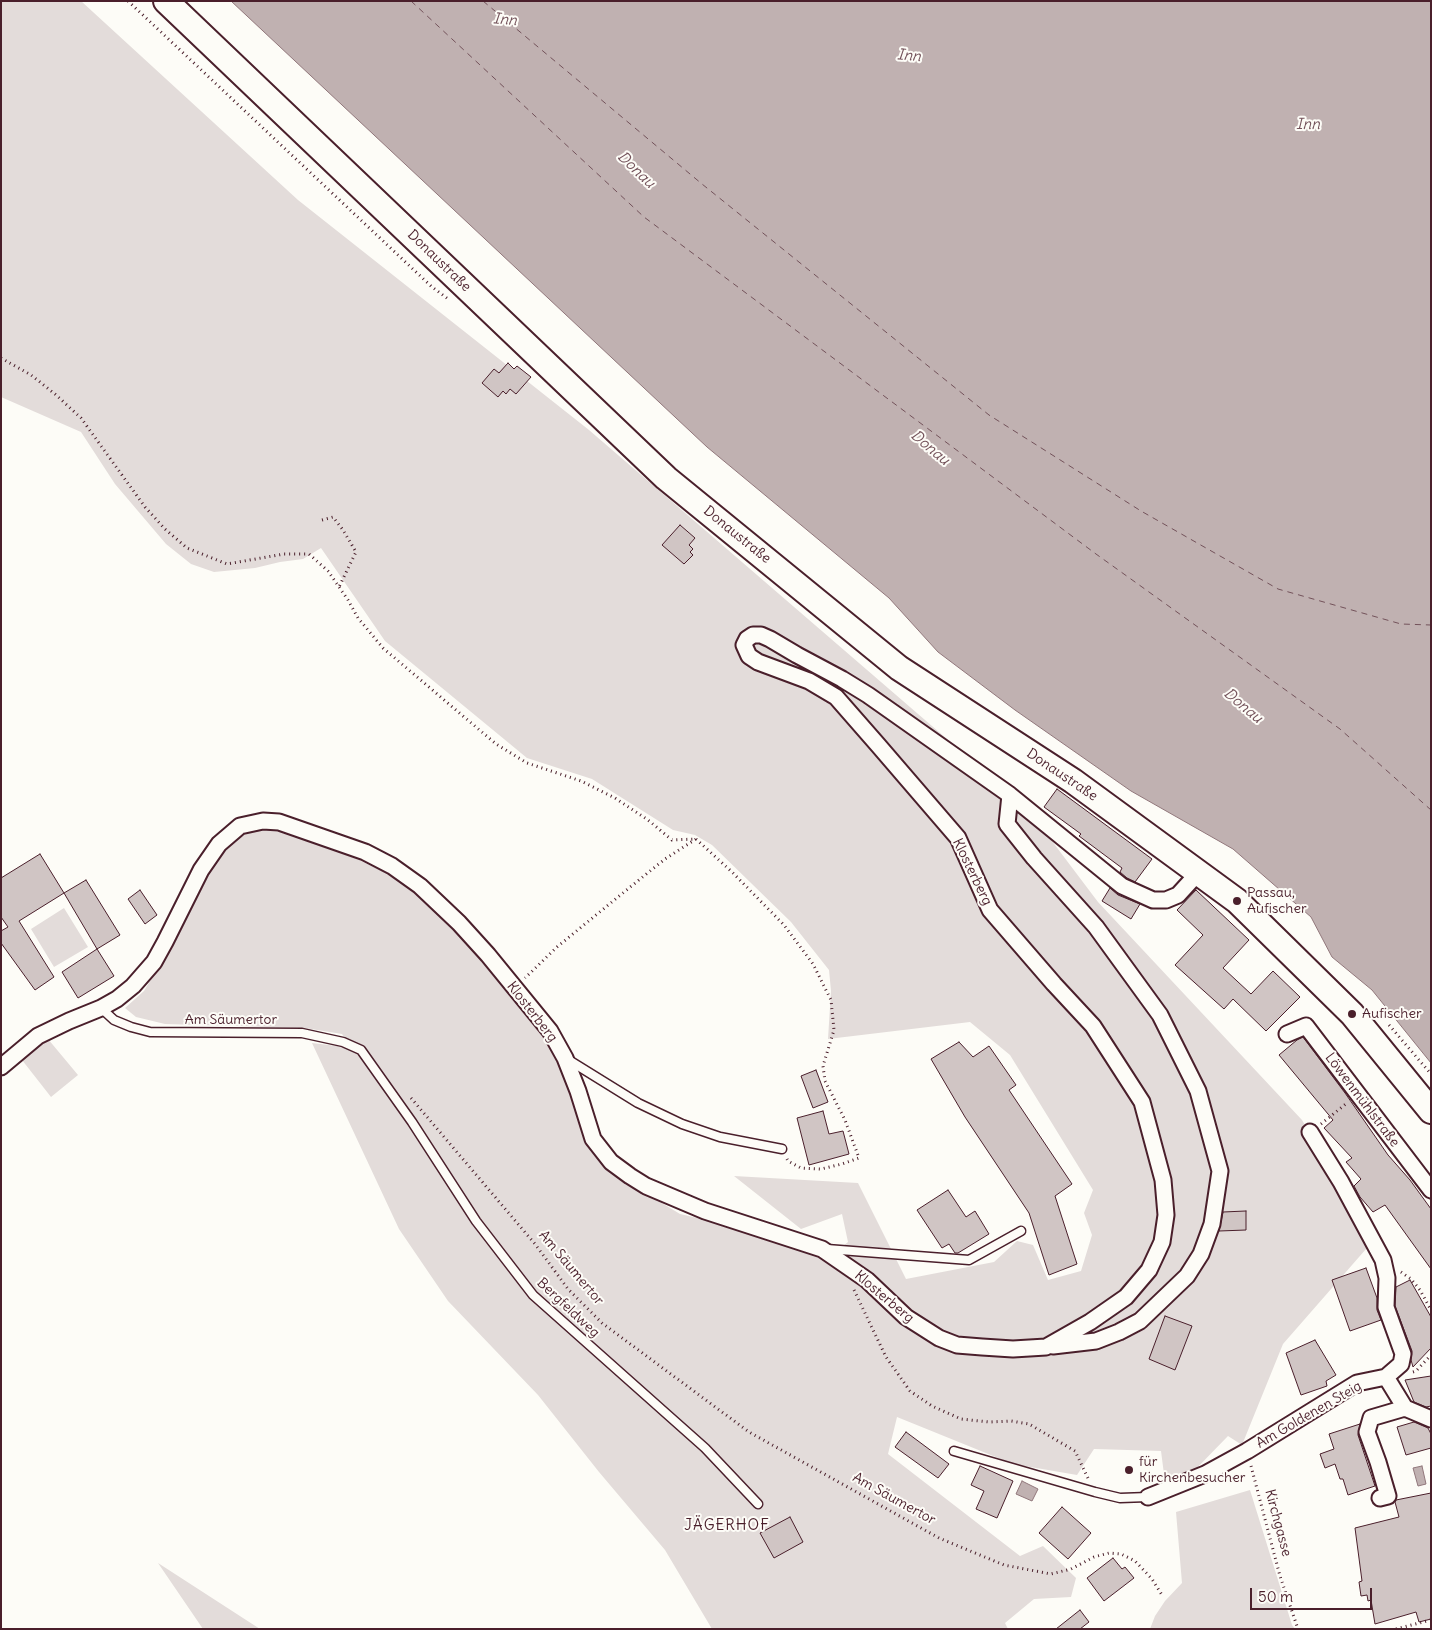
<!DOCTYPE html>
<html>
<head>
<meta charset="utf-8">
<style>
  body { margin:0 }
  #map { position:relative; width:1432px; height:1630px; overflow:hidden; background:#fdfcf7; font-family:Delius,sans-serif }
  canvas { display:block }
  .frame { position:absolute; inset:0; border:2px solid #4a1f2b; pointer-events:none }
  .scale { position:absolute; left:1250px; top:1588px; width:122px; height:22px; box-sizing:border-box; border:2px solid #4a1f2b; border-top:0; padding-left:6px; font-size:15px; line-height:18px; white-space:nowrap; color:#4a1f2b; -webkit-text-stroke:4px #fdfcf7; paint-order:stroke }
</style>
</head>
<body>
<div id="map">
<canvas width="1432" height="1630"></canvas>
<div class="frame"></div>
<div class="scale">50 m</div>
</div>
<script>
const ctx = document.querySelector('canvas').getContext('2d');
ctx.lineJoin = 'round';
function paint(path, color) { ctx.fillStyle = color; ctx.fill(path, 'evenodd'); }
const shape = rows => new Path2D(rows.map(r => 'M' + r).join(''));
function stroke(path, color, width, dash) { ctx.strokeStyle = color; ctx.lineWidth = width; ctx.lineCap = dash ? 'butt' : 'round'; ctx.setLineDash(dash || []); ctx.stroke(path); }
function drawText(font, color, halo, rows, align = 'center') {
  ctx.font = font + ' Delius,sans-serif'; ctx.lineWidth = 4; ctx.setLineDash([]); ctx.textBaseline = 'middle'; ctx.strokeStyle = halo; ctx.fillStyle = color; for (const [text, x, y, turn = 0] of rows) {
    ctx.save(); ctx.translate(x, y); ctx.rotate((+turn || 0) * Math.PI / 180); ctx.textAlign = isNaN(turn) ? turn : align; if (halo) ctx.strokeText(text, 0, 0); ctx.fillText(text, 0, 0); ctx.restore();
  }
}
const green = shape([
  [1,1,81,1,298,200,589,430,1027,808,1098,902,1302,1120,1373,1241,1283,1344,1242,1445,1228,1436,1193,1472,1165,1482,1161,1451,1094,1449,1077,1475,1013,1464,897,1417,888,1454,1020,1556,1043,1546,1076,1578,1071,1597,1034,1599,1005,1623,1008,1629,712,1629,665,1550,599,1472,538,1395,448,1301,399,1229,312,1043,337,1046,355,1051,342,1034,305,1028,165,1024,136,1017,125,1008,144,991,166,954,215,859,233,840,256,830,277,829,311,840,357,859,409,884,438,911,503,984,541,1032,570,1085,586,1142,605,1163,637,1188,680,1214,723,1224,781,1241,842,1247,848,1242,842,1214,801,1229,734,1176,858,1183,906,1279,994,1262,1017,1241,1033,1245,1048,1280,1081,1271,1092,1235,1084,1213,1093,1190,1010,1055,970,1022,828,1039,831,991,829,970,791,922,712,845,695,835,673,830,592,779,527,758,385,641,321,548,303,559,280,562,255,568,214,572,191,564,166,544,115,484,81,432,1,397],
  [64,908,88,947,54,967,31,929],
  [48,1039,78,1075,51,1097,22,1060],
  [1250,1490,1292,1625,1295,1629,1150,1629,1155,1616,1165,1601,1182,1583,1176,1512],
  [158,1563,260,1629,203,1629]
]);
const water = shape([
  [231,1,1431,1,1431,1063,1372,990,1332,957,1311,917,1233,849,1131,791,1015,710,938,652,889,598,707,447,231,1],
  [1422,1466,1426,1484,1418,1486,1413,1468,1422,1466],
  [1022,1481,1038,1489,1032,1501,1016,1494,1022,1481]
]);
const ferry = shape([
  [411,1,644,217,1096,554,1340,729,1431,810],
  [483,1,702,184,989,415,1141,511,1278,589,1401,624,1431,625]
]);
const building = shape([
  [508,363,514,369,517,366,531,377,516,394,510,389,506,394,503,391,498,397,482,383,494,369,499,373,508,363],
  [680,525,695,538,689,545,693,549,690,552,693,555,684,564,662,545,680,525],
  [1057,789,1152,859,1135,882,1127,878,1120,872,1122,868,1079,836,1081,834,1044,807,1057,789],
  [40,854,64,893,19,921,54,977,35,990,1,943,1,931,8,927,1,917,1,878,40,854],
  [86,880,120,935,97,949,64,893,86,880],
  [1110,888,1118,895,1140,904,1131,919,1102,901,1110,888],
  [140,890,157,915,145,924,128,899,140,890],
  [1196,890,1249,940,1223,968,1251,994,1273,971,1300,997,1266,1031,1233,999,1224,1009,1175,965,1203,935,1177,910,1196,890],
  [97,949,114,976,78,998,62,972,97,949],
  [1303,1037,1345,1093,1388,1155,1410,1180,1431,1209,1431,1269,1385,1205,1373,1212,1360,1197,1354,1186,1361,1179,1346,1162,1352,1158,1324,1128,1333,1120,1279,1055,1297,1040,1303,1037],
  [959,1042,973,1057,989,1046,1016,1085,1009,1090,1072,1184,1055,1196,1077,1264,1049,1275,1029,1213,965,1117,931,1059,959,1042],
  [816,1070,828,1102,813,1108,801,1076,816,1070],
  [823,1111,829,1134,843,1131,849,1154,809,1165,797,1118,823,1111],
  [948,1190,966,1217,975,1211,989,1234,958,1253,955,1253,949,1244,942,1248,917,1210,948,1190],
  [1246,1211,1246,1230,1219,1231,1223,1212,1246,1211],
  [1366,1268,1377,1298,1377,1310,1381,1320,1350,1331,1332,1280,1366,1268],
  [1410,1280,1431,1317,1431,1348,1413,1367,1411,1360,1412,1351,1395,1306,1396,1287,1410,1280],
  [1165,1316,1192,1326,1175,1370,1149,1359,1165,1316],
  [1315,1340,1336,1375,1326,1381,1327,1386,1301,1395,1286,1353,1315,1340],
  [1431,1376,1431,1406,1426,1407,1414,1402,1405,1380,1431,1376],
  [1414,1422,1428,1428,1431,1434,1431,1448,1406,1455,1397,1427,1414,1422],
  [1360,1424,1358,1435,1375,1486,1348,1495,1343,1479,1340,1479,1335,1464,1325,1468,1320,1454,1334,1449,1329,1434,1360,1424],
  [906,1432,949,1464,938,1478,895,1447,906,1432],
  [980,1466,1013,1481,997,1518,976,1509,984,1491,971,1485,980,1466],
  [1431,1493,1431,1619,1419,1622,1416,1612,1375,1624,1371,1600,1368,1601,1367,1595,1361,1596,1359,1582,1362,1581,1355,1528,1399,1517,1395,1502,1396,1500,1431,1493],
  [1062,1507,1091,1533,1068,1559,1039,1533,1062,1507],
  [790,1517,803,1542,774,1558,760,1533,790,1517],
  [1113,1558,1122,1569,1125,1567,1134,1578,1104,1601,1087,1578,1113,1558],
  [1080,1610,1089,1622,1080,1629,1056,1629,1080,1610]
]);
const path = shape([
  [128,1,432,287,448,299],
  [1,358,31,375,55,394,81,418,145,507,165,529,187,548,227,564,284,554,309,554,328,571,348,600,358,618,383,648,496,744,527,763,581,781,615,798,648,820,672,840,696,839,665,859,629,888,557,947,525,978],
  [322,520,333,517,343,530,356,552,339,587],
  [696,839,732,872,784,925,813,964,831,1000,834,1030,823,1066,825,1081,845,1120,859,1158,842,1164,821,1169,801,1168,788,1161,787,1159],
  [1389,1025,1431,1074],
  [411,1098,535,1244,568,1289,602,1323,749,1432,939,1538,1004,1565,1051,1574,1071,1569,1094,1557,1109,1553,1121,1554,1135,1561,1152,1579,1162,1595],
  [1321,1124,1347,1103],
  [1401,1272,1411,1279,1420,1290,1431,1310],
  [854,1290,886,1357,910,1391,932,1406,961,1419,989,1422,1011,1421,1029,1424,1075,1451,1088,1478],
  [1413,1372,1416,1371,1431,1355],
  [1251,1466,1280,1576,1298,1629],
  [1396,1629,1431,1620]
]);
const service = shape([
  [101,1008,114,1020,131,1027,150,1032,302,1033,343,1042,361,1050,412,1122,476,1221,533,1295,705,1448,758,1504],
  [567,1059,638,1103,682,1124,720,1137,782,1149],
  [827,1249,969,1260,1021,1231],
  [954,1451,1095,1492,1120,1498,1148,1497]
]);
const minor = shape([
  [1010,795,1007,824,1034,858,1096,927,1160,1015,1198,1091,1220,1171,1212,1224,1201,1254,1187,1276,1140,1321,1119,1332,1096,1341,1053,1346],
  [1287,1034,1306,1026,1431,1190],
  [1,1067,38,1036,69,1021,101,1008,117,999,133,986,154,962,165,942,201,870,219,844,240,826,263,821,279,822,365,852,392,866,420,886,459,923,488,955,550,1031,565,1058,578,1091,593,1139,611,1162,630,1176,646,1186,705,1211,822,1249,867,1280,906,1317,939,1338,957,1345,982,1347,1013,1349,1046,1347,1090,1322,1126,1297,1149,1270,1162,1242,1166,1215,1163,1180,1142,1102,1093,1026,1054,984,990,910,958,838,878,745,836,697,809,681,758,662,749,656,744,645,747,639,753,635,761,635,770,639,797,655,842,679,868,695,1010,795,1122,886,1153,900,1166,900,1178,895,1199,872],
  [1386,1377,1405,1408,1431,1419],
  [1148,1497,1205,1474,1247,1451,1357,1383,1386,1377,1401,1364,1403,1354,1386,1307,1387,1278,1383,1260,1341,1182,1310,1132],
  [1380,1498,1388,1496,1378,1462,1367,1432,1371,1418,1405,1408]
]);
const primary = shape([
  [166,1,666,478,899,668,1073,781,1237,901,1352,1014,1431,1111]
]);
const markers = [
  [1237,901,5,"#4a1f2b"],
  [1352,1014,5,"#4a1f2b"],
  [1129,1470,5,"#4a1f2b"]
];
const streetNames = [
  ["Donaustraße",439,261,44],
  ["Donaustraße",737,535,39],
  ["Donaustraße",1062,775,34],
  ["Klosterberg",972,872,64],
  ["Klosterberg",532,1012,52],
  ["Am Säumertor",231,1020],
  ["Löwenmühlstraße",1362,1100,53],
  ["Am Säumertor",571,1268,50],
  ["Klosterberg",884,1297,40],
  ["Bergfeldweg",568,1308,43],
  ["Am Goldenen Steig",1309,1415,-30],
  ["Am Säumertor",894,1499,29],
  ["Kirchgasse",1278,1523,75]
];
const poiNames = [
  ["Passau,",1247,893],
  ["Aufischer",1247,909],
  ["Aufischer",1362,1014],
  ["für",1139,1462],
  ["Kirchenbesucher",1139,1478]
];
const waterNames = [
  ["Inn",505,20,5],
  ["Inn",909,56,5],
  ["Inn",1308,125],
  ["Donau",636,170,44],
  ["Donau",930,448,40],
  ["Donau",1243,706,40]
];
const neighbourhoodNames = [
  ["JÄGERHOF",727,1526]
];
paint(green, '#e3dcda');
paint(water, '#c0b1b1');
stroke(water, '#91777b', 1);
stroke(ferry, '#73525a', 1, [6, 5]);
paint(building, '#d0c5c4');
stroke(building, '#4a1f2b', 1);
stroke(service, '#4a1f2b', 11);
stroke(minor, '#4a1f2b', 19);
stroke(primary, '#4a1f2b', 28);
stroke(path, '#4a1f2b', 3, [1, 4]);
stroke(service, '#fdfcf7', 8);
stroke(minor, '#fdfcf7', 15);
stroke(primary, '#fdfcf7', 24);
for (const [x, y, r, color] of markers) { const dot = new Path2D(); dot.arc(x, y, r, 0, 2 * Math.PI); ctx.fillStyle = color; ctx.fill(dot); stroke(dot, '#fdfcf7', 2); }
drawText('14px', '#4a1f2b', '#fdfcf7', streetNames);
drawText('14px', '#4a1f2b', '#fdfcf7', poiNames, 'left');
drawText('italic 15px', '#73525a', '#fdfcf7', waterNames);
ctx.letterSpacing = '1px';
drawText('15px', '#4a1f2b', '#fdfcf7', neighbourhoodNames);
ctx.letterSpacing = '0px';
</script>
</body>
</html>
